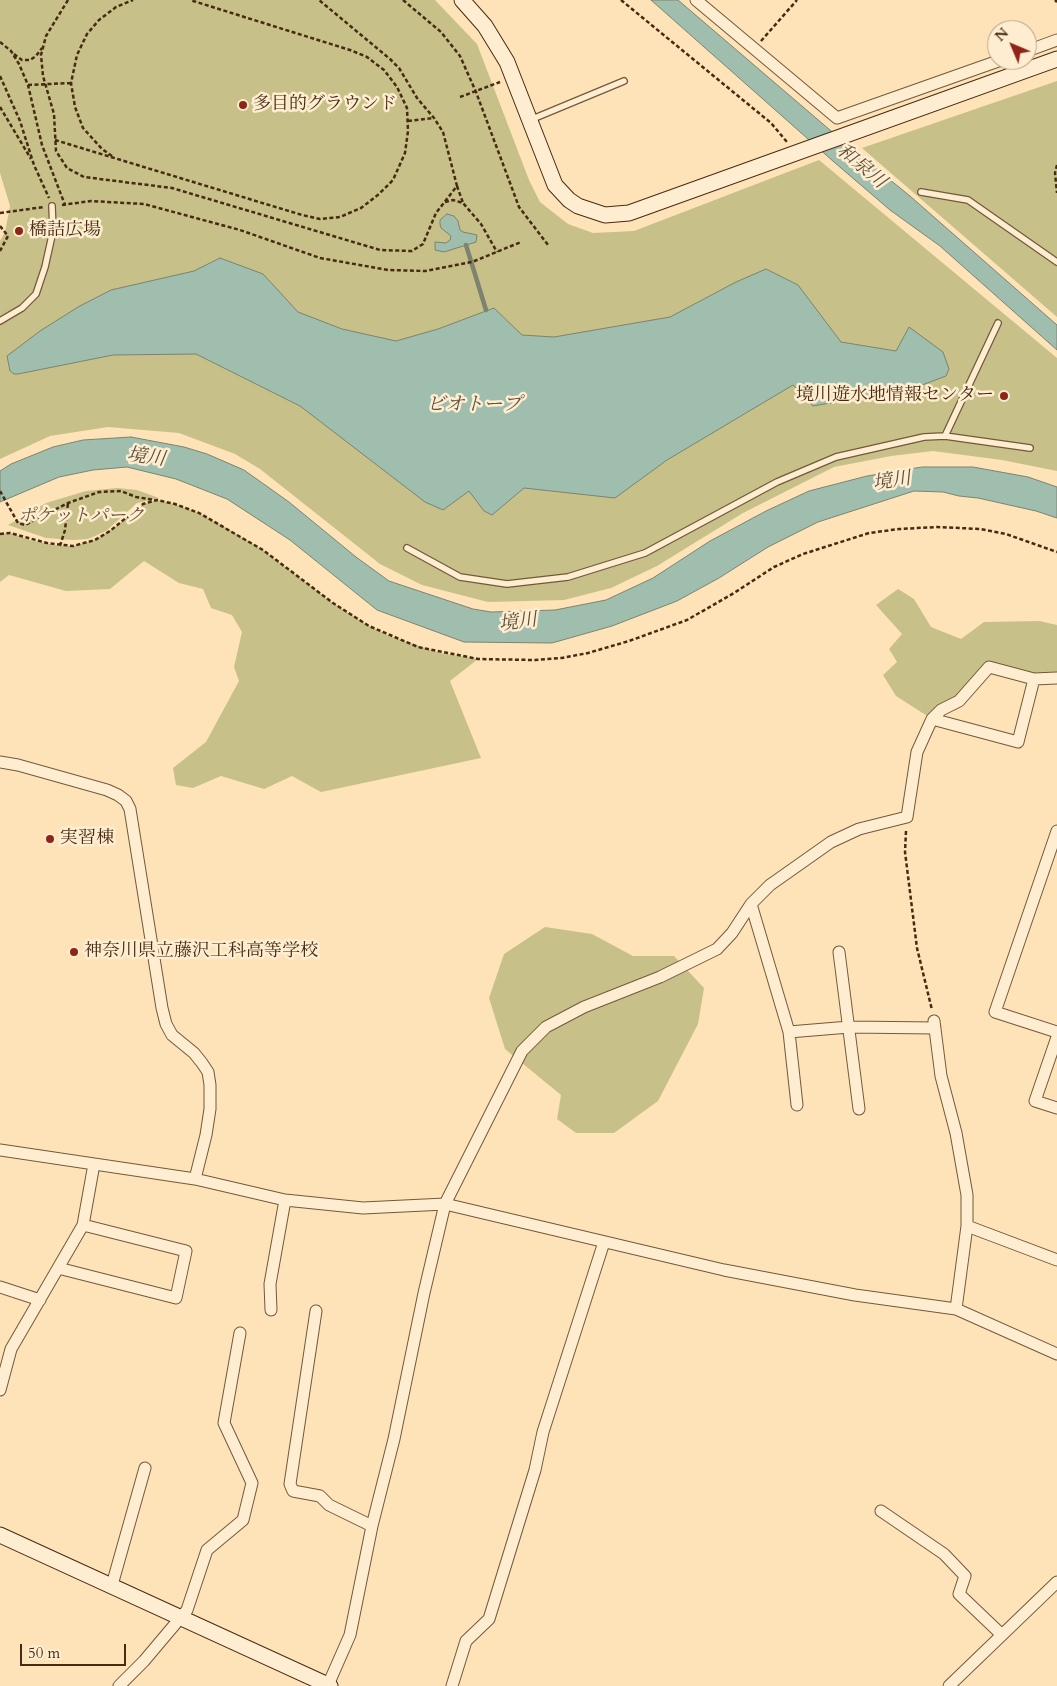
<!DOCTYPE html>
<html>
<head>
<meta charset="utf-8">
<style>
  body { margin:0 }
  #map { position:relative; width:1057px; height:1686px; overflow:hidden; background:#fde3b7; font-family:Cardo,serif }
  canvas { display:block }
  .north { position:absolute; left:987px; top:20px; width:50px; height:50px; box-sizing:border-box; background:#feedd0; border:1px solid #b59f84; border-radius:50%; rotate:315deg; font-size:14px; font-weight:700; line-height:20px; text-align:center; color:#472a12 }
  .north::after { content:''; display:block; margin:auto; width:18px; height:22px; background:#8f2418; clip-path:polygon(50% 0,100% 100%,50% 72%,0 100%) }
  .scale { position:absolute; left:20px; top:1644px; width:106px; height:22px; box-sizing:border-box; border:2px solid #472a12; border-top:0; padding-left:6px; font-size:15px; line-height:18px; white-space:nowrap; color:#472a12; -webkit-text-stroke:4px #feedd0; paint-order:stroke }
</style>
</head>
<body>
<div id="map">
<canvas width="1057" height="1686"></canvas>
<div class="north">N</div>
<div class="scale">50 m</div>
</div>
<script>
const ctx = document.querySelector('canvas').getContext('2d');
ctx.lineJoin = 'round';
function paint(path, color) { ctx.fillStyle = color; ctx.fill(path, 'evenodd'); }
const shape = rows => new Path2D(rows.map(r => 'M' + r).join(''));
function stroke(path, color, width, dash) { ctx.strokeStyle = color; ctx.lineWidth = width; ctx.lineCap = dash ? 'butt' : 'round'; ctx.setLineDash(dash || []); ctx.stroke(path); }
function drawText(font, color, halo, rows, align = 'center') {
  ctx.font = font + ' Cardo,"Noto Serif JP",serif'; ctx.lineWidth = 5; ctx.setLineDash([]); ctx.textBaseline = 'middle'; ctx.strokeStyle = halo; ctx.fillStyle = color; for (const [text, x, y, turn = 0] of rows) {
    ctx.save(); ctx.translate(x, y); ctx.rotate((+turn || 0) * Math.PI / 180); ctx.textAlign = isNaN(turn) ? turn : align; if (halo) ctx.strokeText(text, 0, 0); ctx.fillText(text, 0, 0); ctx.restore();
  }
}
const green = shape([
  [0,0,435,0,477,44,529,180,540,202,568,224,593,233,634,231,819,160,1057,358,1057,471,1002,460,933,451,891,456,834,467,743,513,657,566,611,588,564,600,488,602,422,585,380,564,260,469,235,454,179,433,108,427,50,436,0,459,0,241,5,232,10,206,0,173],
  [1057,81,1057,317,862,148],
  [117,488,137,490,159,498,137,503,106,531,88,539,73,540,46,538,8,525,46,503,86,491],
  [157,500,175,504,199,513,230,530,263,550,333,603,369,626,390,636,440,653,478,659,450,681,481,758,321,792,292,776,264,789,221,776,193,788,176,785,173,768,206,742,239,681,234,667,242,632,232,615,211,608,203,589,179,583,144,561,110,589,66,591,9,575,0,582,0,534,10,533,30,540,60,546,73,546,95,540,118,525,143,504],
  [898,589,914,599,931,627,961,639,984,622,1039,621,1057,625,1057,678,989,668,932,719,896,696,883,675,897,662,889,649,902,634,876,605],
  [545,927,592,934,633,956,674,956,704,988,698,1024,658,1101,614,1133,576,1133,557,1119,561,1095,505,1049,489,998,504,954]
]);
const water = shape([
  [651,0,678,0,858,154,910,196,1057,325,1057,350,940,246,890,210,834,162,651,0],
  [447,214,454,216,458,221,460,230,463,232,477,235,476,242,444,252,435,250,435,242,446,243,450,240,451,236,441,228,440,224,440,220,447,214],
  [220,258,263,274,298,312,342,329,396,341,438,329,494,308,522,335,554,337,670,317,736,282,766,269,798,285,841,342,896,351,909,327,943,352,949,369,946,376,914,388,813,406,793,385,667,460,615,498,524,488,492,515,484,511,469,491,443,510,425,502,300,406,196,354,113,355,18,374,14,374,10,371,7,356,40,331,78,307,111,290,194,271,220,258],
  [131,437,184,447,207,454,244,470,289,502,356,557,389,581,473,609,491,612,555,610,606,600,653,578,710,541,766,511,809,491,867,476,922,467,973,467,1028,477,1057,487,1057,518,1036,511,978,498,959,496,943,492,914,491,818,522,768,547,719,578,677,601,612,626,552,643,464,642,377,610,290,540,227,499,176,479,127,467,93,470,59,477,0,502,0,471,11,464,53,447,83,440,131,437]
]);
const stream = shape([
  [466,245,486,310]
]);
const path = shape([
  [68,0,46,36,41,55,43,76,54,114,56,151,67,168,84,177,172,188,380,250,412,251,423,244,436,213,457,186,443,132,434,118,417,98,399,68,390,59,319,0],
  [403,0,441,32,460,56,476,92,519,207,548,245],
  [621,0,771,123,787,142],
  [1055,0,1057,2],
  [761,41,797,0],
  [0,42,11,51,19,64,28,85,42,145,65,205],
  [14,54,22,60,30,60,36,56,42,48],
  [0,76,20,121,34,165,49,198],
  [28,85,71,83],
  [460,97,500,82],
  [0,107,31,159],
  [408,121,434,118],
  [55,140,302,215,320,219,340,217,361,208,379,194,393,180,405,153,408,131,407,108,397,87,384,70,367,57,350,50,190,0],
  [112,156,102,149,83,128,75,107,71,83,77,55,87,34,99,20,116,7,133,0],
  [1057,165,1055,173,1057,193],
  [457,186,463,203],
  [445,202,453,200,463,203,481,224,497,252],
  [62,205,91,201,144,204,240,230,320,258,388,270,425,271,472,262,521,242],
  [0,213,44,207],
  [0,226,8,236,0,251],
  [0,491,18,523,25,525,68,503,99,492,121,491,136,497,155,500],
  [0,534,10,533,47,543,73,546,95,540,110,531,143,504,157,500,175,504,199,513,263,550,333,603,369,626,418,647,478,659,535,660,562,658,588,653,629,641,687,620,734,593,774,567,803,554,869,533,899,529,937,527,980,529,1006,534,1057,552],
  [60,546,65,530,68,503],
  [906,831,905,852,917,948,932,1010]
]);
const lane = shape([
  [530,120,624,81],
  [921,192,968,200,1057,262],
  [0,321,22,308,36,294,45,267,53,231,52,206],
  [945,436,998,323],
  [407,548,460,577,507,584,568,577,645,553,777,482,836,457,924,437,945,436,1030,448]
]);
const street = shape([
  [696,0,837,118,1001,60],
  [1027,51,1057,40],
  [932,719,941,710,959,701,989,667,1034,679],
  [0,762,18,765,107,790,118,795,126,801,130,809,162,1008,166,1024,172,1035,194,1053,202,1063,208,1072,210,1085,210,1109,206,1135,195,1179],
  [1057,831,995,1012,1057,1032],
  [751,904,789,1032,797,1105],
  [839,952,859,1109],
  [934,1021,941,1076,956,1133,967,1195,967,1226,956,1309],
  [789,1032,849,1027,935,1028],
  [1057,1037,1035,1101,1057,1108],
  [0,1150,195,1179,285,1200,363,1208,445,1204,724,1270,855,1295,956,1309,1057,1354],
  [967,1226,1057,1260],
  [58,1268,176,1298,186,1251,83,1225],
  [0,1287,40,1300],
  [271,1310,270,1284,285,1200],
  [316,1311,290,1484,293,1491,320,1496,329,1505,372,1526],
  [0,1390,11,1349,83,1225,94,1164],
  [881,1511,944,1554,965,1576,959,1594,1002,1635],
  [112,1585,145,1468],
  [328,1685,350,1635,372,1526,394,1439,424,1293,445,1204,522,1051,546,1027,584,1007,660,977,717,949,732,933,751,904,770,885,831,842,859,829,907,817,917,752,932,719,1018,742,1034,679,1057,678],
  [119,1686,144,1661,187,1610,207,1550,243,1520,252,1483,224,1423,240,1333],
  [452,1686,466,1641,489,1619,535,1470,543,1432,604,1242],
  [949,1686,1057,1582]
]);
const secondary = shape([
  [462,0,485,26,507,62,555,185,569,200,578,206,605,215,629,213,1057,59],
  [0,1535,330,1686]
]);
const markers = [
  [243,105,5,"#8f2418"],
  [19,231,5,"#8f2418"],
  [1004,396,5,"#8f2418"],
  [50,839,5,"#8f2418"],
  [74,952,5,"#8f2418"]
];
const poiNames = [
  ["多目的グラウンド",253,105],
  ["橋詰広場",29,231],
  ["境川遊水地情報センター",994,396,"right"],
  ["実習棟",60,839],
  ["神奈川県立藤沢工科高等学校",84,952]
];
const parkNames = [
  ["ポケットパーク",81,517]
];
const waterNames = [
  ["和泉川",861,167,40],
  ["ビオトープ",474,406],
  ["境川",146,458,8],
  ["境川",892,482,-8],
  ["境川",518,623,-7]
];
paint(green, '#c7c189');
paint(water, '#9fbead');
stroke(water, '#7c836f', 1);
stroke(stream, '#7c836f', 4.5);
stroke(lane, '#74583b', 8);
stroke(street, '#74583b', 13);
stroke(secondary, '#472a12', 17);
stroke(path, '#472a12', 2.5, [4, 2.5]);
stroke(lane, '#feedd0', 5.5);
stroke(street, '#feedd0', 11);
stroke(secondary, '#feedd0', 15);
for (const [x, y, r, color] of markers) { const dot = new Path2D(); dot.arc(x, y, r, 0, 2 * Math.PI); ctx.fillStyle = color; ctx.fill(dot); stroke(dot, '#feedd0', 2); }
drawText('18px', '#472a12', '#feedd0', poiNames, 'left');
drawText('italic 18px', '#675030', '#feedd0', parkNames);
drawText('italic 19px', '#5d4f39', '#feedd0', waterNames);
</script>
</body>
</html>
